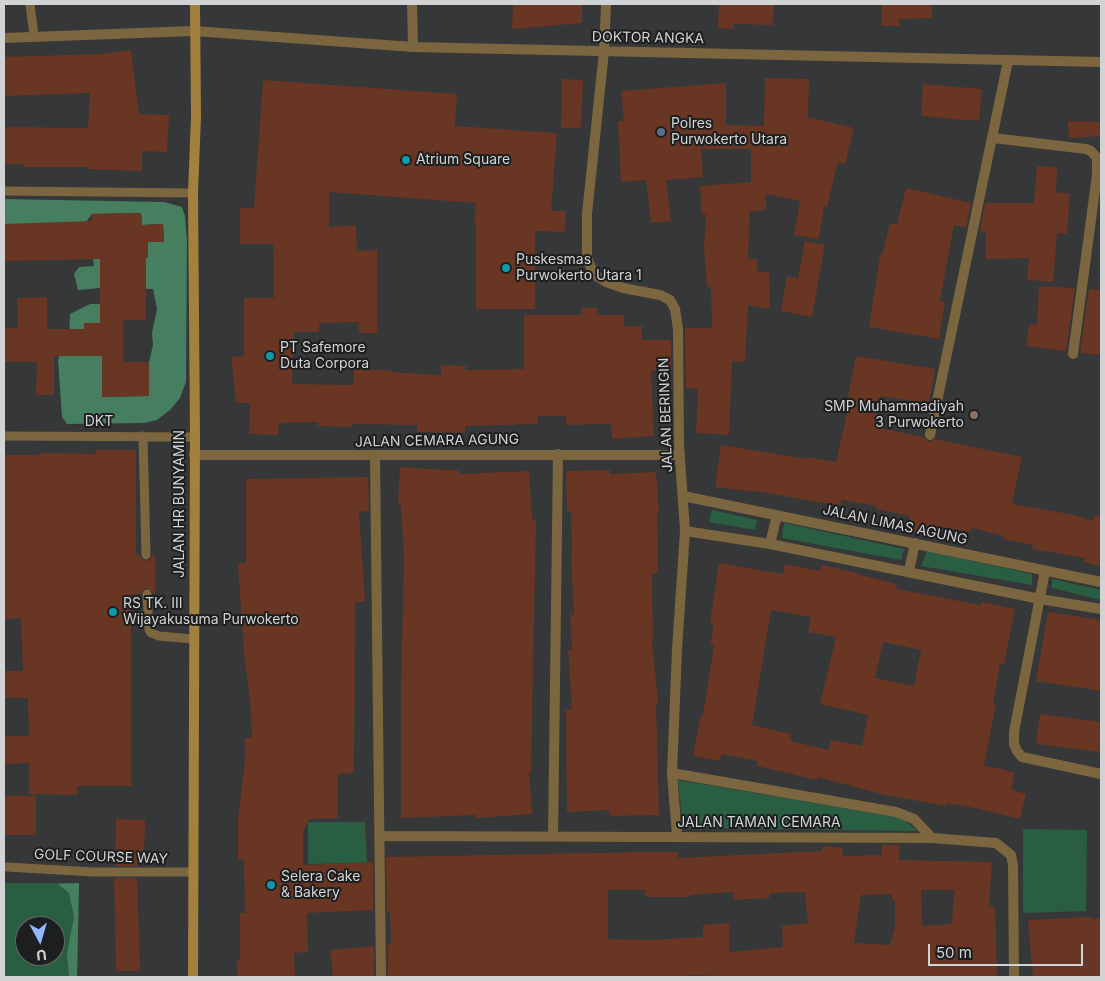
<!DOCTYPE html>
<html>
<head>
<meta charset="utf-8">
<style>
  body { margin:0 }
  #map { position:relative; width:1105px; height:981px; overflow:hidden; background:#353738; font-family:Inter,sans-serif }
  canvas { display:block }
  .frame { position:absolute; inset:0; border:5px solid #d2d3d4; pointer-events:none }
  .north { position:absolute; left:15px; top:916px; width:50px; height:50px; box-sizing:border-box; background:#1d1e1f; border:1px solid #656667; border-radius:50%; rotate:174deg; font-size:14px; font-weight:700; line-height:20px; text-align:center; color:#d2d3d4 }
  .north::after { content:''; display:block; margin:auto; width:18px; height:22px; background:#92b7fd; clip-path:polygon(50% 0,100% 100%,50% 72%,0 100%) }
  .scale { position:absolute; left:928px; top:944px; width:155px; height:22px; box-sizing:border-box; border:2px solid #d2d3d4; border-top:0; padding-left:6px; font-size:15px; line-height:18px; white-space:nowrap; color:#d2d3d4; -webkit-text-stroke:4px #1d1e1f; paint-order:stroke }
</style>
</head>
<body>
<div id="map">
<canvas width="1105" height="981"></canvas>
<div class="frame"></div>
<div class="north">U</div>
<div class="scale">50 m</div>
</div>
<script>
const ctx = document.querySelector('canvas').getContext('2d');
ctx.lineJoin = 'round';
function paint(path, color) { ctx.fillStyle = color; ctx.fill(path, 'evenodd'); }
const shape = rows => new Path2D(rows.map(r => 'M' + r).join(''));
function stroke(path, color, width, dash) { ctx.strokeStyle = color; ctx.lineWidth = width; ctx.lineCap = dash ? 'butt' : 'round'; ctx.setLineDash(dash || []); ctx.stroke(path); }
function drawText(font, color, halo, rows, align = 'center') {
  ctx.font = font + ' Inter,sans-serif'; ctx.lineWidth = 4; ctx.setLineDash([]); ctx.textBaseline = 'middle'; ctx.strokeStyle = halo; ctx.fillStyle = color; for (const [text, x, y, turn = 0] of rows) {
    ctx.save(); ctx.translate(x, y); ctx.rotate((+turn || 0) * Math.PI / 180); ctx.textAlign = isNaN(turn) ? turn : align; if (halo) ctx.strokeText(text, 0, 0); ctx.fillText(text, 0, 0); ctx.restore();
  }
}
const green = shape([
  [712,510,757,520,755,530,709,522],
  [784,523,904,549,901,560,782,538],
  [927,551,1032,574,1032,585,921,566],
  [1052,579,1101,590,1101,600,1052,588],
  [678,780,902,818,917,831,683,828],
  [308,822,365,822,367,863,308,864],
  [1023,829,1087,830,1086,911,1023,913],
  [4,883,79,883,77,977,4,977],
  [25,926,55,926,55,956,25,956]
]);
const forest = shape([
  [4,199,164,202,182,207,185,216,187,242,186,382,180,398,170,410,157,420,144,423,67,424,62,417,58,360,62,347,69,342,70,314,90,304,100,304,100,323,84,323,84,355,102,356,102,397,149,396,149,362,153,345,152,333,157,309,153,289,100,288,78,290,74,274,79,267,94,266,93,259,148,258,148,242,164,242,163,224,142,225,141,213,92,214,86,222,5,260],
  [79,883,77,977,69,977,67,954,74,917,69,893,58,884]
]);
const building = shape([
  [513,4,582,4,582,23,512,29],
  [719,4,774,4,773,25,734,24,734,29,718,28],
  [882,4,932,4,932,18,899,19,899,26,882,26],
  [131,50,139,114,169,115,167,152,142,151,142,171,87,169,87,167,23,167,23,164,4,164,4,127,88,128,90,93,4,96,4,57,100,54],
  [765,78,809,79,808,117,854,128,845,164,838,162,827,207,824,206,819,239,794,235,800,201,766,194,766,210,750,211,748,259,757,259,757,271,769,273,770,309,748,305,745,362,732,361,729,435,696,433,698,389,686,388,685,328,712,328,711,287,707,287,704,248,706,214,702,215,700,186,751,182,751,149,701,149,703,177,666,180,671,221,651,223,646,180,621,182,618,121,624,121,621,91,726,83,726,125,764,126],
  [562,79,583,80,581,128,561,128],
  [263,80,457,94,455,126,557,133,551,211,566,211,565,232,535,231,535,309,476,309,476,223,474,223,476,203,329,192,329,227,356,225,357,251,377,250,377,333,359,333,358,322,319,323,319,332,294,332,292,384,354,385,354,370,391,370,391,372,441,375,441,365,466,366,466,370,524,369,524,315,581,315,581,308,597,308,597,315,624,315,624,326,642,326,642,340,671,340,671,369,651,371,654,436,612,439,611,424,566,425,566,416,538,416,538,424,465,426,465,433,417,432,417,425,352,424,352,427,318,426,318,422,279,423,278,435,249,434,250,403,236,403,231,357,244,356,244,298,274,298,273,244,240,244,240,208,254,208],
  [923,84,982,89,979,121,921,116],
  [1068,121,1101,122,1101,136,1069,138],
  [1037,166,1057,167,1056,192,1070,194,1067,234,1057,233,1053,282,1027,280,1029,258,986,259,986,232,980,231,985,203,1034,203],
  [906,188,971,203,966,228,954,225,940,301,945,302,939,339,869,327,880,255,882,255,890,223,897,224],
  [141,213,142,225,163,224,164,242,148,242,148,258,146,258,146,320,123,320,123,362,149,362,149,396,102,397,102,356,54,356,54,395,36,395,37,362,4,362,4,328,18,328,17,298,47,297,47,329,84,329,84,323,100,323,100,259,4,261,4,224,92,221,92,214],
  [805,241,825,245,812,317,781,311,787,276,798,278],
  [1039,286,1075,288,1066,351,1026,346,1029,324,1037,325],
  [1089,289,1101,290,1101,355,1080,353],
  [856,356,935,369,929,404,881,396,875,427,923,437,929,442,935,439,1022,457,1012,504,1075,515,1093,521,1095,515,1101,516,1101,566,1084,562,1085,558,1032,549,1033,545,1003,539,1004,536,972,528,971,532,942,527,940,538,910,532,909,516,876,509,876,506,842,500,840,506,756,491,756,492,715,487,721,445,807,459,807,457,836,462,847,413,845,412],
  [96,450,136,450,136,555,140,555,141,559,146,561,150,560,152,555,155,555,155,594,147,588,143,589,141,594,131,594,131,786,77,786,77,795,29,794,29,763,4,764,4,736,29,736,28,698,4,698,4,671,23,671,21,618,4,619,4,455,39,455,39,453,96,454],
  [400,467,460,471,459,474,529,471,532,519,536,520,531,771,529,771,532,814,476,818,476,815,401,818,401,687,404,557,401,506,398,505],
  [610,470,610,474,656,472,659,513,657,513,658,573,652,574,653,640,652,640,658,703,656,704,659,815,610,816,609,810,567,812,566,710,572,709,568,650,572,650,570,615,574,615,571,556,572,556,571,512,567,512,566,471],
  [368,477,369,511,359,512,365,601,355,602,354,773,338,774,338,818,310,819,303,830,303,865,373,862,373,910,307,913,308,952,294,953,295,977,238,977,237,961,240,961,240,913,245,913,244,860,238,860,238,818,245,760,245,738,252,738,250,699,244,654,238,563,246,563,246,479],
  [719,563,783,574,785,564,820,571,822,565,857,573,857,574,897,584,896,589,981,605,982,602,1015,609,1004,664,1000,664,993,704,996,704,984,766,1002,769,1015,773,1011,790,1026,794,1020,819,970,807,946,803,946,806,885,795,818,777,817,780,757,766,758,761,721,754,720,761,693,756,701,715,703,715,714,646,710,645,714,623,710,622],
  [771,610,811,617,808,632,836,637,820,704,868,715,862,746,831,740,829,750,790,741,791,734,752,725],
  [883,642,921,650,914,686,875,678],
  [1048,612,1101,620,1101,691,1036,681],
  [1040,714,1101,722,1101,752,1036,744],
  [4,796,36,796,36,835,4,835],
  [116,819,145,820,144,864,137,863,137,866,115,866],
  [882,845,899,845,899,860,992,862,989,907,995,907,997,977,746,977,690,975,690,977,388,977,388,944,391,944,390,912,387,912,386,857,646,852,678,852,678,858,822,851,823,846,843,848,842,856,882,855],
  [608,890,646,890,645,897,690,897,690,895,733,892,733,900,770,898,769,893,805,892,808,923,782,926,783,947,729,952,729,923,703,925,703,937,650,940,608,939],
  [921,890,954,890,952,924,922,926],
  [892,894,892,900,895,900,895,928,890,945,854,943,861,895],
  [114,878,137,878,140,971,116,971],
  [1091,917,1091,919,1101,918,1101,977,1033,977,1028,920],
  [374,946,374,977,333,977,330,950]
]);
const service = shape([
  [30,4,34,36],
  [4,191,193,193],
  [4,436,195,437],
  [143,436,146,555],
  [147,594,149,630,151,633,159,636,193,639],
  [7,867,93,872,194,872]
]);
const minor = shape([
  [412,4,413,47],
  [604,51,587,214,587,258,592,270,598,277,606,282,623,288,660,295,670,300,675,309,678,329,679,444,685,531,677,649,672,773,677,836],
  [993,138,1086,149,1091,151,1097,158,1097,175,1073,354],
  [930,435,1008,61],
  [194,455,680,455],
  [375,456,381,977],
  [683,496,1101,582],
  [685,531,770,544,1040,599,1101,609],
  [770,544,777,515],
  [909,571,915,543],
  [1045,571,1014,732,1014,744,1017,751,1022,757,1101,774],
  [672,773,896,812,914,819,932,838],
  [379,836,932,838,996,843,1011,855,1013,865,1014,977],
  [553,836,558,454]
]);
const tertiary = shape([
  [4,38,194,31,413,47,1101,62],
  [604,51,606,4]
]);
const secondary = shape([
  [193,977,195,437,193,193,196,116,195,4]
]);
const markers = [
  [661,132,5,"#5c6f8a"],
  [406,160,5,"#0f9aa8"],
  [506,268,5,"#0f9aa8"],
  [270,356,5,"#0f9aa8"],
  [974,415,5,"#8d6e63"],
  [113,612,5,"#0f9aa8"],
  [271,885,5,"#0f9aa8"]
];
const streetNames = [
  ["DOKTOR ANGKA",648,38,1],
  ["JALAN BERINGIN",666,415,-92],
  ["DKT",99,422],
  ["JALAN CEMARA AGUNG",437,441,-1],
  ["JALAN HR BUNYAMIN",180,504,-90],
  ["JALAN LIMAS AGUNG",895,525,12],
  ["JALAN TAMAN CEMARA",759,823],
  ["GOLF COURSE WAY",101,857,2]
];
const poiNames = [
  ["Polres",671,124],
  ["Purwokerto Utara",671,140],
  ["Atrium Square",416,160],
  ["Puskesmas",516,260],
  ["Purwokerto Utara 1",516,276],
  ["PT Safemore",280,348],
  ["Duta Corpora",280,364],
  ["SMP Muhammadiyah",964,407,"right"],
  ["3 Purwokerto",964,423,"right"],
  ["RS TK. III",123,604],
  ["Wijayakusuma Purwokerto",123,620],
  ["Selera Cake",281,877],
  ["& Bakery",281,893]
];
paint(green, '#2a5e43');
paint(forest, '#457f60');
paint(building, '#693623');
stroke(service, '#7c663f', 9);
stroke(minor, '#7c663f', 10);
stroke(tertiary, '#7c663f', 10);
stroke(secondary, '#a3803e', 10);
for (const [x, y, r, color] of markers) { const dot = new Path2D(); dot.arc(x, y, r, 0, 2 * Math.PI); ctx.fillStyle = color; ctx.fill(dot); stroke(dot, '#1d1e1f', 2); }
drawText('14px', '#d2d3d4', '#1d1e1f', streetNames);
drawText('14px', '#d2d3d4', '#1d1e1f', poiNames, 'left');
</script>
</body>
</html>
